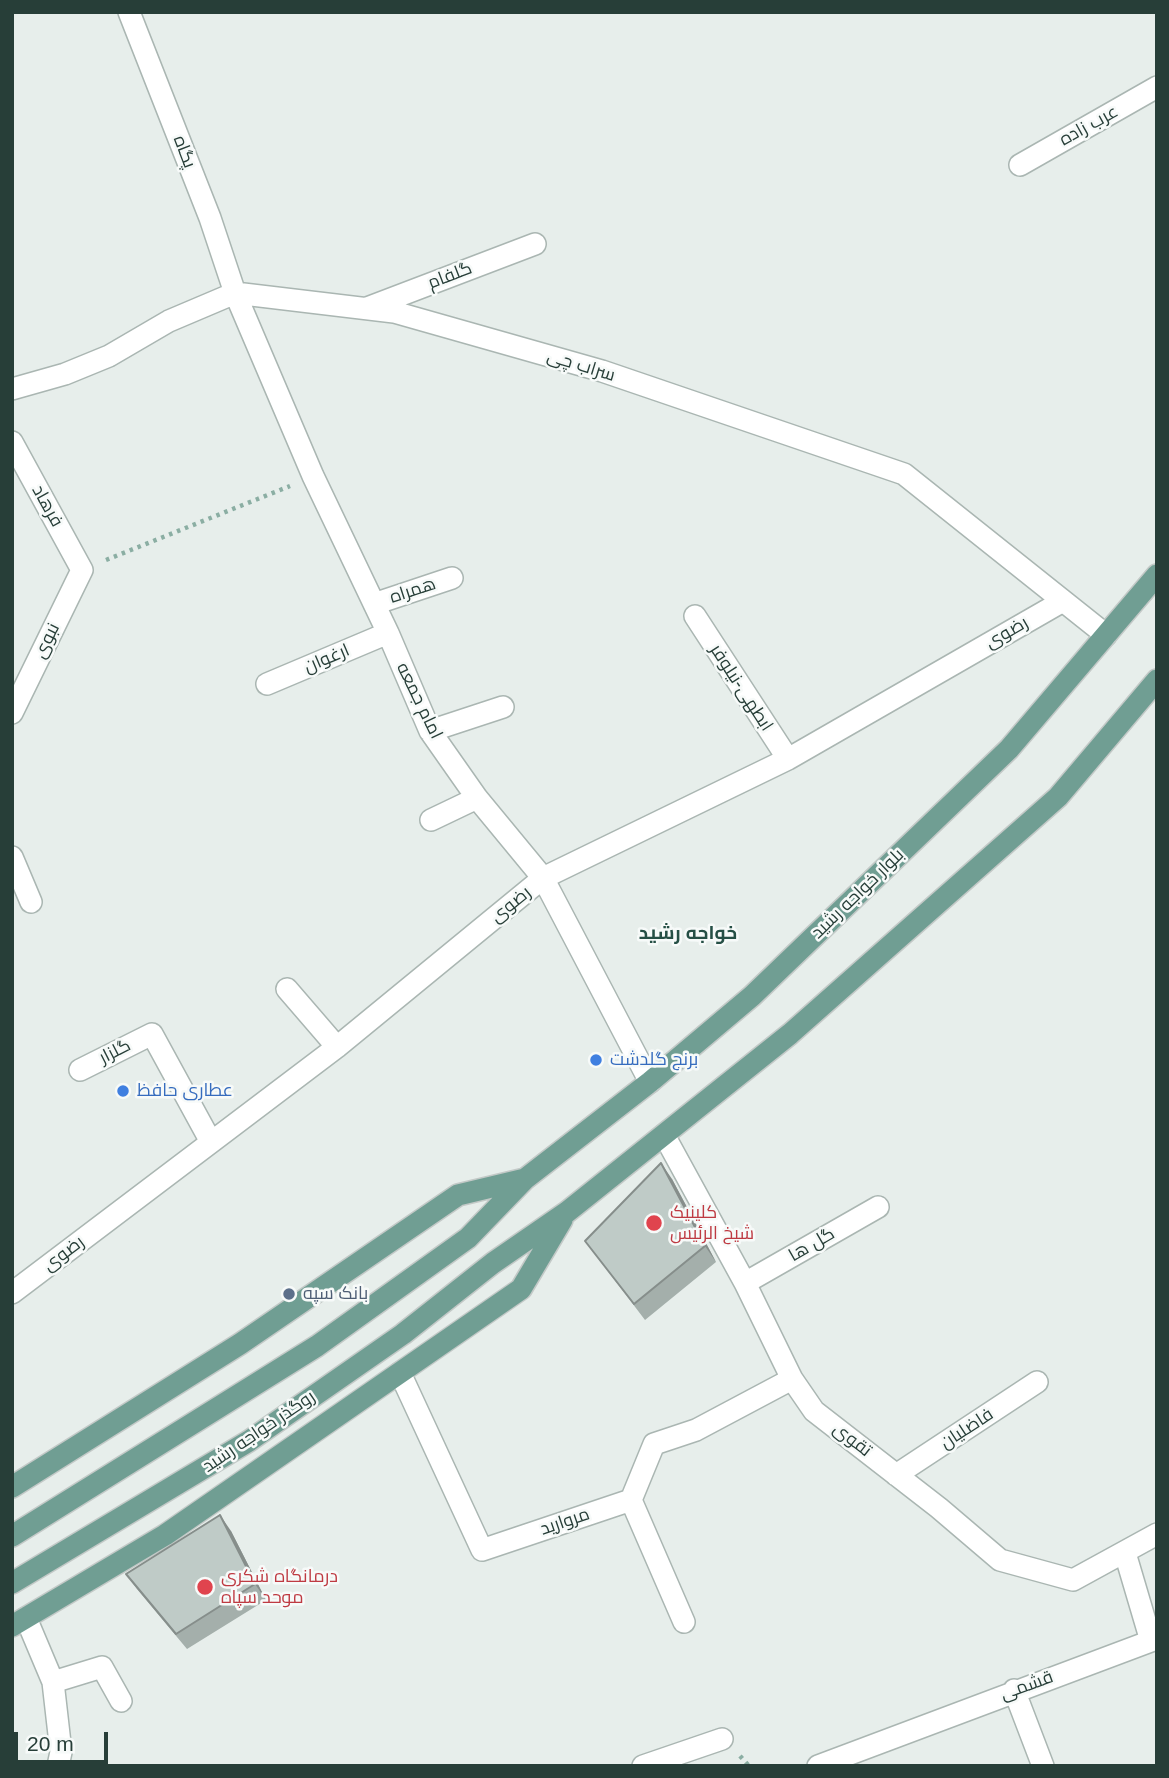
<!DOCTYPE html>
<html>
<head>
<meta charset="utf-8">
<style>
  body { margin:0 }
  #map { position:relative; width:1169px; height:1778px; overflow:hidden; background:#e7eeeb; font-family:Helvetica,sans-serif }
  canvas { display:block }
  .frame { position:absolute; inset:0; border:14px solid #273e38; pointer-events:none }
  .scale { position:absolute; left:14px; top:1732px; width:94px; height:32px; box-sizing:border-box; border:4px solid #273e38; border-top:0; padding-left:9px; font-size:21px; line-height:24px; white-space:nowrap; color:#273e38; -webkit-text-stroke:5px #f7faf9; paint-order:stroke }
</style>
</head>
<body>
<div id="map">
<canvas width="1169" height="1778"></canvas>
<div class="frame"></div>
<div class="scale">20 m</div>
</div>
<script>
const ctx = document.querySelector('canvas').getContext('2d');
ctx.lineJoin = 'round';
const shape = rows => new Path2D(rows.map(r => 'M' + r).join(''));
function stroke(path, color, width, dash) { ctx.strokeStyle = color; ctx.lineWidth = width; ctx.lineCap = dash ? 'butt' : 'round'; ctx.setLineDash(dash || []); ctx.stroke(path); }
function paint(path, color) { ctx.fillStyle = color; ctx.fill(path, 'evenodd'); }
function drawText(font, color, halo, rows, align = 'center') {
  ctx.font = font + ' Helvetica,Cairo,sans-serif'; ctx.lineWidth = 5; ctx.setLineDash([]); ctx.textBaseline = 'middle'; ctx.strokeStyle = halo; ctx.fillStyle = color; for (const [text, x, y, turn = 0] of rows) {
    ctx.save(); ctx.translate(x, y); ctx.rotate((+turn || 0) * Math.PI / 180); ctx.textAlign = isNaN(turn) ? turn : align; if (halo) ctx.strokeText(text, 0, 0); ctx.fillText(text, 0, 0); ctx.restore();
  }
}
const path = shape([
  [106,560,290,486],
  [740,1756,749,1766]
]);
const minor = shape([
  [129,12,210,218,235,293,313,476,388,633,430,731,477,798,543,878,650,1082],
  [1020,165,1157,87],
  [367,308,535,244],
  [12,389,65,374,109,356,169,321,235,293,394,312,602,371,904,474,1106,635],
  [12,442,82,570,12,713],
  [374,604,452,578],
  [695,616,788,759],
  [267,684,388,633],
  [430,731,503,707],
  [431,820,477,798],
  [12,857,31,902],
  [287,989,337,1047],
  [80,1070,152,1034,211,1142],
  [664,1135,745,1283,792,1379,814,1411,939,1508,1000,1560,1073,1580,1157,1534],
  [745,1283,878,1207],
  [12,1293,337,1047,543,878,788,759,1063,601],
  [400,1373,482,1550,631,1500,654,1444,696,1430,792,1379],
  [896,1475,1037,1382],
  [631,1500,684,1622],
  [26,1618,53,1682,61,1752,58,1766],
  [53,1682,102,1667,121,1701],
  [1014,1690,1043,1766],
  [643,1766,722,1739],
  [818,1766,1151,1641,1125,1553]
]);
const major = shape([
  [12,1487,240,1344,458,1195,525,1179],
  [12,1536,317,1346,468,1238,525,1179,650,1082,752,996,1009,749,1157,575],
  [12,1583,249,1441,403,1334,493,1263,567,1212,790,1034,1058,797,1157,680],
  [12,1626,165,1535,521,1289,562,1220]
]);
const wall = shape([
  [672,1179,716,1262,645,1320,585,1241],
  [231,1531,266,1600,187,1649,137,1589,126,1574]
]);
const shadedWall = shape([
  [661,1163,672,1179,716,1262,705,1246],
  [220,1515,231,1531,266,1600,255,1584]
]);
const building = shape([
  [661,1163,705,1246,634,1304,585,1241,661,1163],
  [220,1515,255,1584,176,1634,126,1574,220,1515]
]);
const markers = [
  [596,1060,7,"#3f7fe0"],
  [123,1091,7,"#3f7fe0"],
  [654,1223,9,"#e0444e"],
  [289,1294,7,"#5c6f8a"],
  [205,1587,9,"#e0444e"]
];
const streetNames = [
  ["عرب زاده",1089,126,-29],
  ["پگاه",184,152,69],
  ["گلفام",450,276,-21],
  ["سراب چی",581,366,17],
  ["فرهاد",47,506,61],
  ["همراه",413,591,-18],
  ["رضوی",1007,633,-30],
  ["نبوی",47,641,-64],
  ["ارغوان",327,659,-23],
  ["ابطهی-نیلوفر",741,688,57],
  ["امام جمعه",419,701,64],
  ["بلوار خواجه رشید",858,894,-44],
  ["رضوی",511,905,-39],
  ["گلزار",115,1052,-27],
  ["گل ها",812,1245,-30],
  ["رضوی",64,1254,-37],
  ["فاضلیان",967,1429,-33],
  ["روگذر خواجه رشید",259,1432,-34],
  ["تقوی",852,1440,38],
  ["مروارید",565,1522,-19],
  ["قشمی",1027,1686,-20]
];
const shopNames = [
  ["برنج گلدشت",610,1060],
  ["عطاری حافظ",137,1091]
];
const healthNames = [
  ["کلینیک",670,1213],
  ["شیخ الرئیس",670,1234],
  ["درمانگاه شکری",221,1577],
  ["موحد سپاه",221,1598]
];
const serviceNames = [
  ["بانک سپه",303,1294]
];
const neighbourhoodNames = [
  ["خواجه رشید",688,934]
];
stroke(minor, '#aab6b2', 24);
stroke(major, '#c3c9c7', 24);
stroke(path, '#8baea3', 4.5, [3.5, 5]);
stroke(minor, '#fff', 21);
stroke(major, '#709e93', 21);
paint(wall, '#a4afab');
paint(shadedWall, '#868e8b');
paint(building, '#bfcbc7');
stroke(building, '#868e8b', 2);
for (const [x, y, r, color] of markers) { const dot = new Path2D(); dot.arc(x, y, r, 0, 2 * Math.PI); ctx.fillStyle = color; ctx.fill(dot); stroke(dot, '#f7faf9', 2.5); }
drawText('18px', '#273e38', '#f7faf9', streetNames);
drawText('18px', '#366cbe', '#f7faf9', shopNames, 'left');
drawText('18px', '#be3a42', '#f7faf9', healthNames, 'left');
drawText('18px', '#4e5e75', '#f7faf9', serviceNames, 'left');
drawText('bold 19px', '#254f45', '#f7faf9', neighbourhoodNames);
</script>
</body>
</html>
